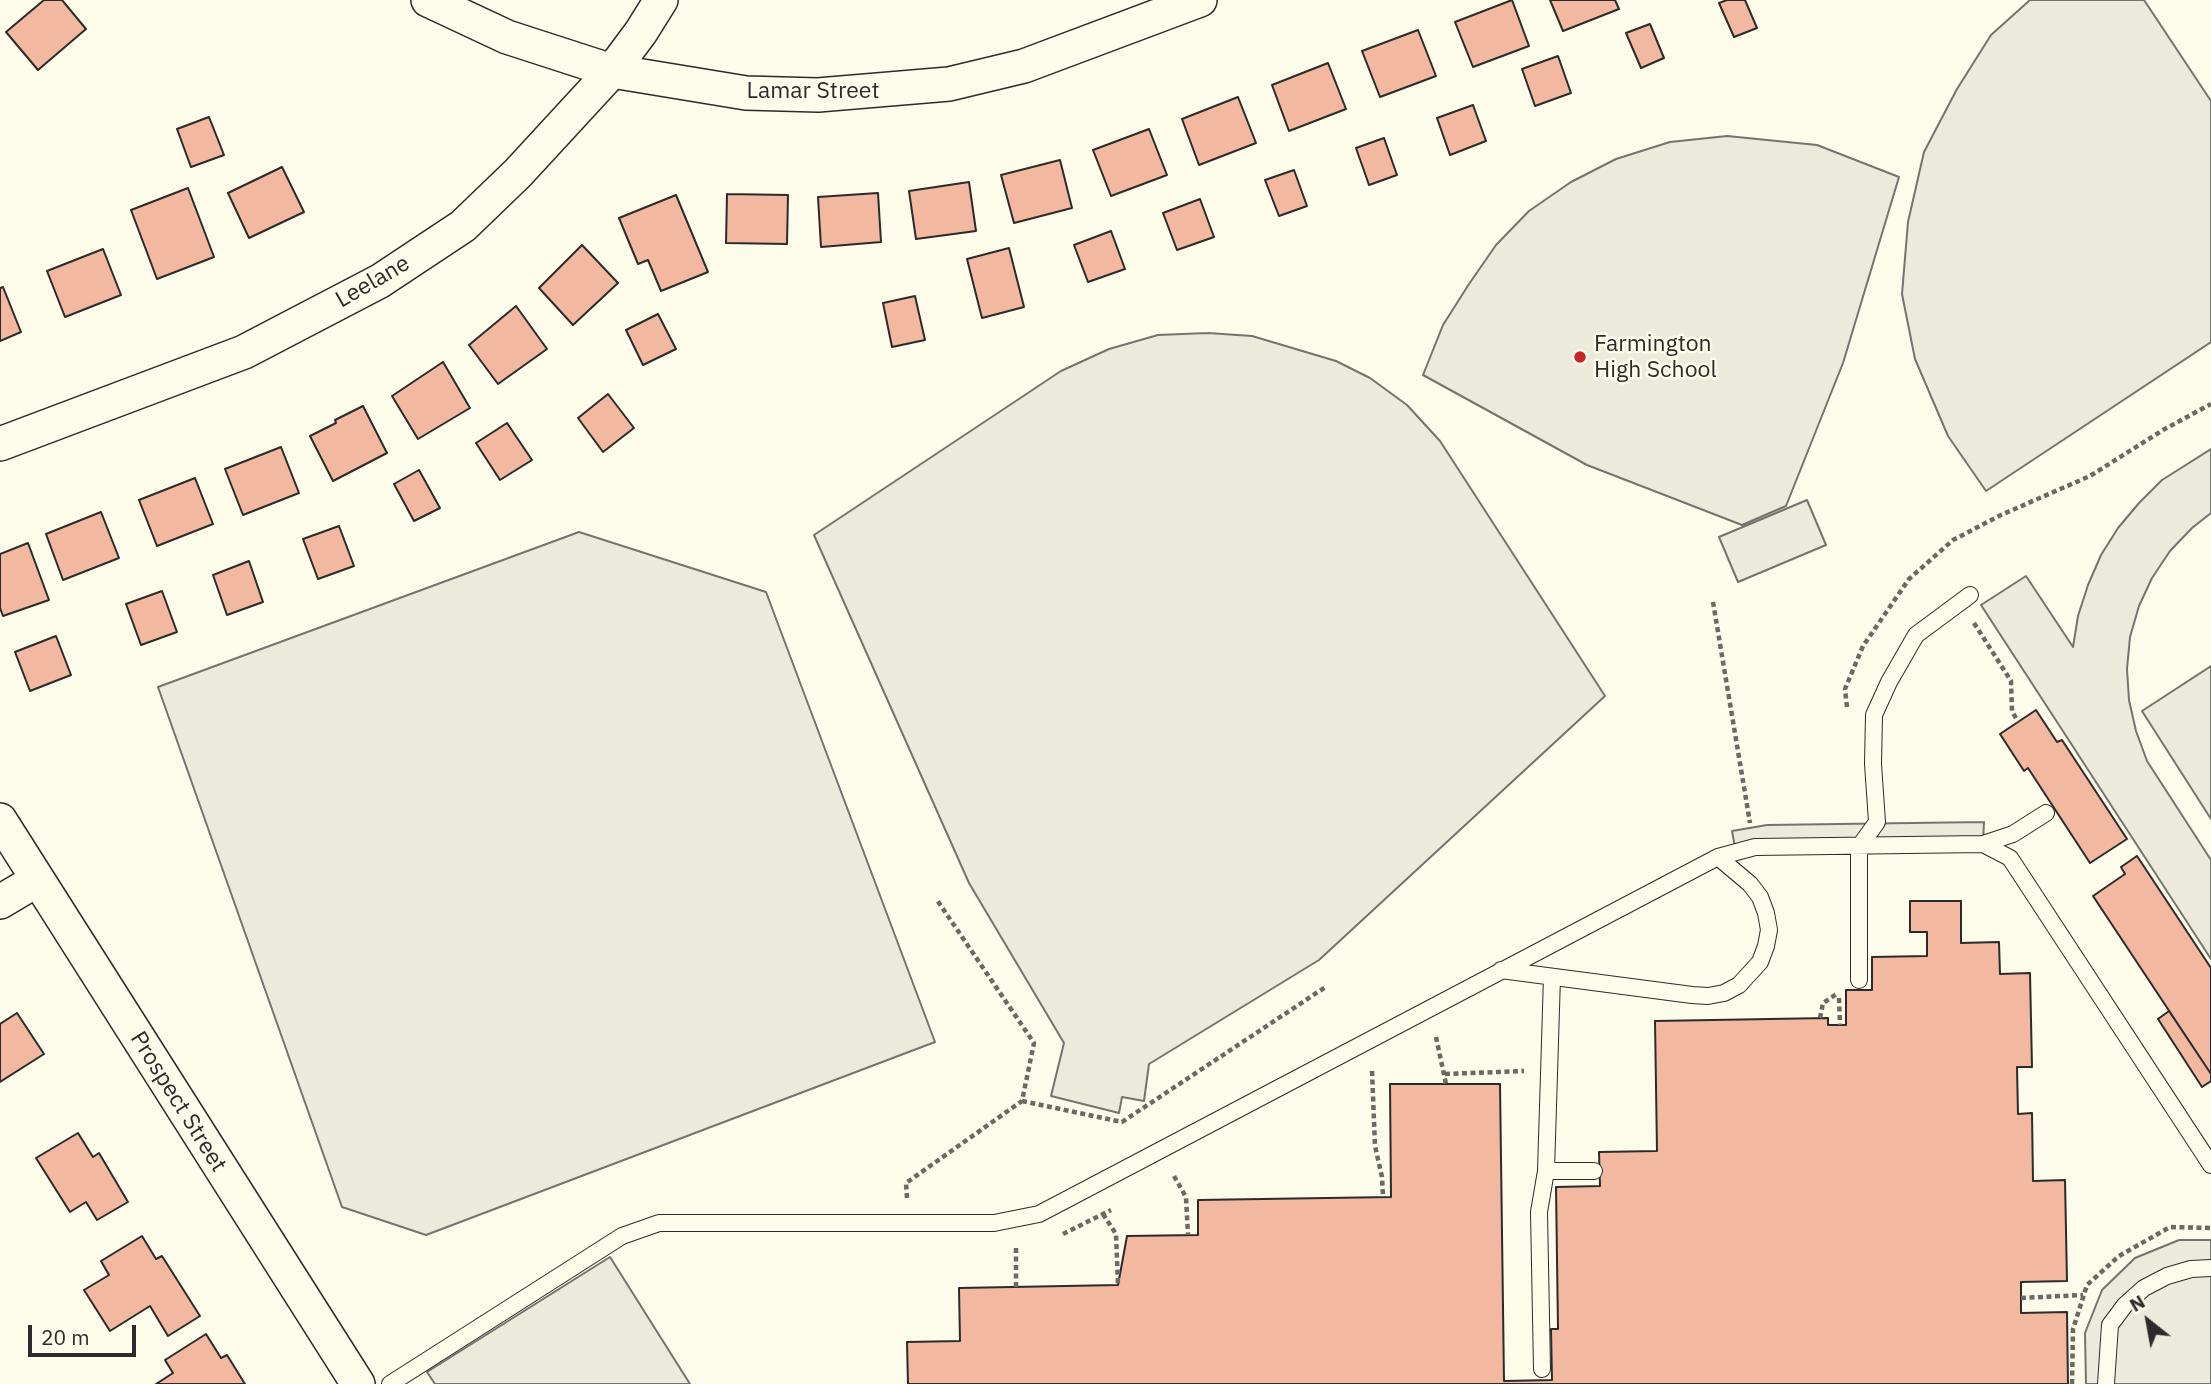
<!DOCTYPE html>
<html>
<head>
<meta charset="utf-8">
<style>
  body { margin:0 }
  #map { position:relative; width:2211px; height:1384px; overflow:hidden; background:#fdfbea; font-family:"IBM Plex Sans",sans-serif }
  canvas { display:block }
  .north { position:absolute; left:2113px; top:1286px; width:70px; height:70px; -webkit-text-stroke:5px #fdfbea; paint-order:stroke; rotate:329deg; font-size:19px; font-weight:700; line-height:28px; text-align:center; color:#2b2b2b }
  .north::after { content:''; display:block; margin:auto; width:24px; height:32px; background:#2b2b2b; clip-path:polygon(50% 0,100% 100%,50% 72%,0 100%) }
  .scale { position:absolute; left:28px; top:1325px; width:108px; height:32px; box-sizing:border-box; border:4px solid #2b2b2b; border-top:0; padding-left:9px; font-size:21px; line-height:24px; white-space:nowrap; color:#2b2b2b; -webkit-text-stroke:5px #fdfbea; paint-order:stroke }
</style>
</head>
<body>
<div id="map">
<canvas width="2211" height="1384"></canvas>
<div class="north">N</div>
<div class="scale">20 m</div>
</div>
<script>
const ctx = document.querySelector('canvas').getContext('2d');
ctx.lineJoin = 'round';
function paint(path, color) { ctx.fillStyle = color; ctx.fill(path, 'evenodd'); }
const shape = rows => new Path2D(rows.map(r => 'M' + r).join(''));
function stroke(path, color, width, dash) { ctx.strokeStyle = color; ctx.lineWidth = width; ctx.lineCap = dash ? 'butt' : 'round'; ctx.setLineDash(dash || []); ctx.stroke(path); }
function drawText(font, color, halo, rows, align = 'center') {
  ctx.font = font + ' "IBM Plex Sans",sans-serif'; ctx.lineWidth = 5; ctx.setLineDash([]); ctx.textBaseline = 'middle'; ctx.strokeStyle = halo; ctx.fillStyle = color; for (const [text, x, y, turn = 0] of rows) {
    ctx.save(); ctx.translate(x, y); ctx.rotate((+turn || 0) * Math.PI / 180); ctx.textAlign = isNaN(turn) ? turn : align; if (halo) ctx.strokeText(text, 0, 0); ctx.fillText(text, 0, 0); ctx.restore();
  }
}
const green = shape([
  [2030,0,2144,0,2211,101,2211,342,1986,491,1948,436,1915,359,1902,294,1908,222,1924,152,1957,89,1991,35,2030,0],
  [1727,136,1817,145,1899,177,1843,363,1786,506,1742,525,1587,465,1423,375,1443,325,1469,284,1496,245,1529,211,1571,182,1616,159,1670,142,1727,136],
  [1208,333,1252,336,1336,361,1370,378,1407,405,1440,441,1605,696,1319,960,1149,1064,1144,1101,1122,1097,1119,1113,1051,1096,1064,1043,969,883,814,535,1061,371,1109,349,1158,335,1208,333],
  [2211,449,2211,513,2192,528,2170,551,2152,578,2139,606,2130,637,2127,669,2129,700,2136,731,2147,761,2211,860,2211,959,1981,605,2026,576,2073,647,2078,616,2088,585,2101,555,2118,528,2139,503,2162,480,2211,449],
  [1807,500,1826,545,1738,582,1719,537,1807,500],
  [579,532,766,592,935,1042,426,1235,342,1207,158,687,579,532],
  [2211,666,2211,819,2142,711,2211,666]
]);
const parking = shape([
  [1984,822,1983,844,1736,853,1732,831,1767,825,1984,822],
  [2179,1240,2211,1240,2211,1384,2086,1384,2085,1333,2102,1290,2135,1258,2179,1240],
  [610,1257,690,1384,435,1384,427,1372,610,1257]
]);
const building = shape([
  [44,0,62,0,86,29,38,70,6,32,44,0],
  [1512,0,1529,46,1473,67,1455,22,1512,0],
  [1550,0,1615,0,1619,9,1563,31,1550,0],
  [1727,0,1745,0,1757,28,1734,37,1719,3,1727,0],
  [1650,24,1664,58,1641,68,1626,33,1650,24],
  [1418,30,1436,76,1380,97,1362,51,1418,30],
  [1558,56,1571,93,1535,106,1522,69,1558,56],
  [1328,63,1346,109,1289,131,1272,85,1328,63],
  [1238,97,1256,143,1199,165,1182,119,1238,97],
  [1473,105,1486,141,1450,155,1437,118,1473,105],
  [209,117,224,155,191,167,177,129,209,117],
  [1149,129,1167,175,1111,196,1093,150,1149,129],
  [1384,138,1397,175,1369,185,1356,148,1384,138],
  [1060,160,1072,208,1014,223,1001,175,1060,160],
  [282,167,304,212,249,238,228,193,282,167],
  [1294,170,1307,206,1279,216,1265,180,1294,170],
  [969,182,976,231,916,239,909,191,969,182],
  [188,188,214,257,157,279,131,210,188,188],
  [878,193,881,242,821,247,818,197,878,193],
  [727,194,788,195,787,244,726,243,727,194],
  [676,195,708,272,661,291,648,260,638,264,619,218,676,195],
  [1200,199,1214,237,1177,250,1163,213,1200,199],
  [1111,231,1125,269,1088,282,1074,245,1111,231],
  [582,245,618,283,573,325,539,288,582,245],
  [1009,248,1024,307,982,318,967,259,1009,248],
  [103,249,121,295,65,317,47,271,103,249],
  [3,287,21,332,0,341,0,288,3,287],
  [915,296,925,340,892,347,883,303,915,296],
  [516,306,547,349,498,384,469,345,516,306],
  [658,314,676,349,643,365,626,330,658,314],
  [443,362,470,408,418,439,392,396,443,362],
  [608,394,634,428,603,452,578,418,608,394],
  [363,406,387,453,333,481,310,436,336,423,335,420,363,406],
  [507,423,532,460,500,480,476,443,507,423],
  [281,447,299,493,243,515,225,469,281,447],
  [419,470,440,508,414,521,394,484,419,470],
  [195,478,213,524,157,546,139,500,195,478],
  [101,512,119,558,63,580,46,534,101,512],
  [339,526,354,566,318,579,303,539,339,526],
  [28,543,49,600,3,616,0,608,0,554,28,543],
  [249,561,263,602,227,615,213,575,249,561],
  [162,591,177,632,141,645,126,604,162,591],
  [56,636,71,675,30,691,15,652,56,636],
  [2036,710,2057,742,2062,740,2127,839,2090,863,2028,768,2024,771,2000,734,2036,710],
  [2137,856,2211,968,2211,1074,2093,896,2125,874,2121,867,2137,856],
  [1910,901,1961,901,1961,943,1999,942,2000,974,2030,973,2032,1067,2017,1067,2018,1114,2032,1113,2033,1181,2065,1180,2067,1281,2021,1282,2021,1313,2067,1312,2068,1384,908,1384,907,1342,960,1341,959,1288,1118,1285,1127,1236,1198,1235,1198,1200,1391,1197,1390,1084,1500,1084,1504,1381,1552,1380,1551,1329,1558,1329,1556,1187,1600,1186,1599,1152,1657,1151,1655,1021,1828,1018,1828,1025,1846,1025,1846,990,1872,990,1872,957,1927,956,1927,932,1910,932,1910,901],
  [2169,1011,2211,1074,2211,1081,2202,1087,2158,1019,2169,1011],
  [17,1013,44,1054,0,1082,0,1024,17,1013],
  [78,1133,93,1157,99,1153,128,1202,97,1220,86,1202,70,1212,36,1158,78,1133],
  [142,1236,156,1259,162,1256,200,1316,168,1336,150,1306,110,1331,84,1290,109,1275,101,1261,142,1236],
  [206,1334,221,1358,227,1355,245,1384,156,1384,173,1373,165,1360,206,1334]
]);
const path = shape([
  [1713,602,1750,823],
  [1974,623,2011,681,2012,711,2018,722],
  [1847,707,1845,689,1863,646,1909,579,1953,540,2001,515,2090,476,2163,430,2211,404],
  [1839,998,1840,1025],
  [1820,1018,1823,1003,1838,993],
  [1436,1037,1446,1084],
  [1372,1071,1375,1146,1382,1177,1383,1197],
  [1445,1074,1524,1071],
  [1022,1101,1122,1122,1327,986],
  [1174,1176,1186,1197,1188,1235],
  [907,1198,906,1183,1022,1101,1034,1043,937,900],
  [1103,1214,1116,1234,1118,1285],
  [1063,1234,1111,1210],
  [1016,1287,1016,1246],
  [2021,1298,2083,1295],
  [2072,1384,2073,1329,2087,1285,2119,1256,2170,1227,2211,1228]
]);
const lane = shape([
  [1983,844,2013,834,2046,813],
  [1501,970,1692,995,1708,996,1724,993,1739,985,1760,962,1766,946,1769,930,1766,913,1760,897,1750,884,1718,857],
  [1859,980,1859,847,1877,822,1873,764,1874,715,1889,682,1916,635,1970,595],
  [1546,1171,1594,1171],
  [1542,1369,1539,1212,1546,1171,1552,977],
  [390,1384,622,1236,659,1223,994,1223,1039,1214,1718,857,1755,847,1983,844,2010,858,2211,1165],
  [2106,1384,2110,1325,2125,1305,2144,1288,2167,1276,2191,1269,2211,1268]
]);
const street = shape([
  [428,0,507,37,612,71,746,93,818,95,949,84,1024,66,1200,0],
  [0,444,244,352,380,281,463,226,518,173,612,71,641,32,661,0],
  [0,820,358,1384],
  [0,902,37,880]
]);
const markers = [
  [1580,357,7,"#c62828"]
];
const streetNames = [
  ["Lamar Street",813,91],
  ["Leelane",373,282,-30],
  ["Prospect Street",178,1102,58]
];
const poiNames = [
  ["Farmington",1594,344],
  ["High School",1594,370]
];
paint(green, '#ecebdb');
stroke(green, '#74746e', 2);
paint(parking, '#eceadb');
stroke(parking, '#74746e', 2);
paint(building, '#f2b8a0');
stroke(building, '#2b2b2b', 2);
stroke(lane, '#2b2b2b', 18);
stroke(street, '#2b2b2b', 36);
stroke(path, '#6a6964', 4.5, [5, 3.5]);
stroke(lane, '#fdfbea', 16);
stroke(street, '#fdfbea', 33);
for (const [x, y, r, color] of markers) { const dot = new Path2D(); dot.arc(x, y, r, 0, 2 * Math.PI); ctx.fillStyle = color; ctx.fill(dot); stroke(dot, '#fdfbea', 2.5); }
drawText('23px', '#2b2b2b', '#fdfbea', streetNames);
drawText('23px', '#2b2b2b', '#fdfbea', poiNames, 'left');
</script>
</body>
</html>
